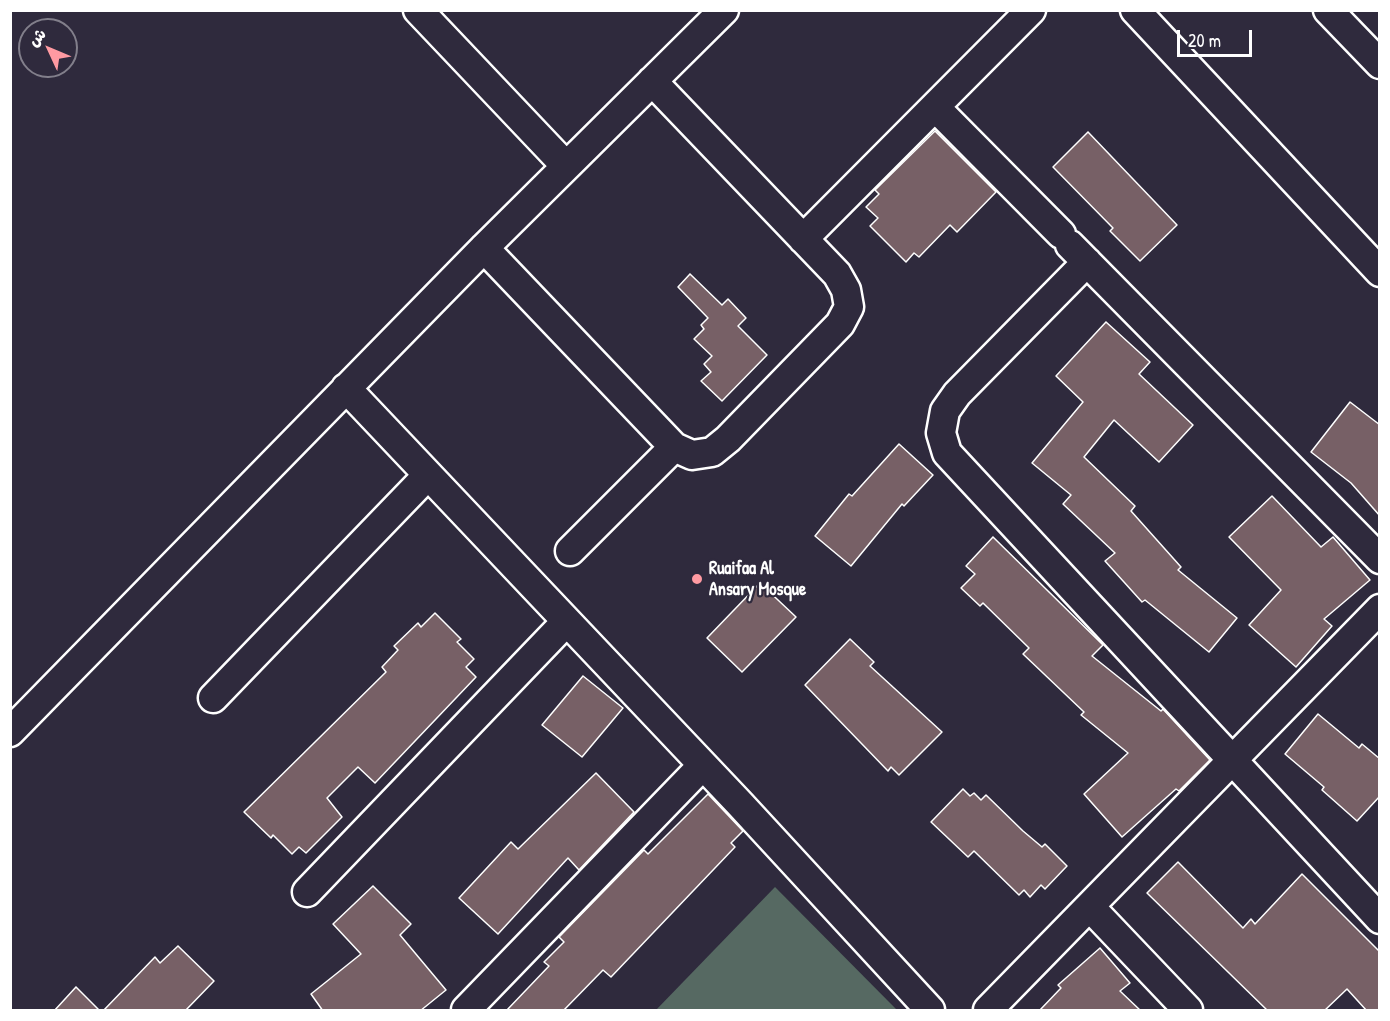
<!DOCTYPE html>
<html>
<head>
<meta charset="utf-8">
<style>
  body { margin:0 }
  #map { position:relative; width:1390px; height:1021px; overflow:hidden; background:#2f2a3d; font-family:"Patrick Hand","Playpen Sans Arabic",sans-serif }
  canvas { display:block }
  .frame { position:absolute; inset:0; border:12px solid #fff; pointer-events:none }
  .north { position:absolute; left:18px; top:18px; width:60px; height:60px; box-sizing:border-box; background:#2f2a3d; border:2px solid #827f8b; border-radius:50%; rotate:314deg; font-size:16px; font-weight:700; line-height:24px; text-align:center; color:#fff }
  .north::after { content:''; display:block; margin:auto; width:21px; height:27px; background:#ff9aa2; clip-path:polygon(50% 0,100% 100%,50% 72%,0 100%) }
  .scale { position:absolute; left:1177px; top:30px; width:75px; height:27px; box-sizing:border-box; border:3px solid #fff; border-top:0; padding-left:8px; font-size:18px; line-height:21px; white-space:nowrap; color:#fff; -webkit-text-stroke:4px #2f2a3d; paint-order:stroke }
</style>
</head>
<body>
<div id="map">
<canvas width="1390" height="1021"></canvas>
<div class="frame"></div>
<div class="north">ش</div>
<div class="scale">20 m</div>
</div>
<script>
const ctx = document.querySelector('canvas').getContext('2d');
ctx.lineJoin = 'round';
function paint(path, color) { ctx.fillStyle = color; ctx.fill(path, 'evenodd'); }
const shape = rows => new Path2D(rows.map(r => 'M' + r).join(''));
function stroke(path, color, width, dash) { ctx.strokeStyle = color; ctx.lineWidth = width; ctx.lineCap = dash ? 'butt' : 'round'; ctx.setLineDash(dash || []); ctx.stroke(path); }
function drawText(font, color, halo, rows, align = 'center') {
  ctx.font = font + ' "Patrick Hand",sans-serif'; ctx.lineWidth = 4.5; ctx.setLineDash([]); ctx.textBaseline = 'middle'; ctx.strokeStyle = halo; ctx.fillStyle = color; for (const [text, x, y, turn = 0] of rows) {
    ctx.save(); ctx.translate(x, y); ctx.rotate((+turn || 0) * Math.PI / 180); ctx.textAlign = isNaN(turn) ? turn : align; if (halo) ctx.strokeText(text, 0, 0); ctx.fillText(text, 0, 0); ctx.restore();
  }
}
const green = shape([
  [775,887,897,1010,656,1010]
]);
const building = shape([
  [935,131,996,192,957,232,950,225,919,257,914,253,906,262,870,226,878,218,866,207,879,194,875,190,935,131],
  [1088,132,1177,225,1140,261,1110,231,1113,228,1053,167,1088,132],
  [690,274,722,305,728,299,746,318,738,326,767,355,722,401,701,381,711,372,704,364,712,356,694,339,704,329,701,325,708,318,678,287,690,274],
  [1106,322,1150,362,1139,374,1193,425,1159,462,1114,420,1084,457,1135,506,1131,511,1181,567,1178,570,1237,618,1209,652,1145,600,1142,602,1105,561,1115,553,1063,504,1071,495,1032,463,1083,402,1056,376,1106,322],
  [1350,402,1380,425,1380,516,1351,483,1311,452,1350,402],
  [899,444,933,475,904,506,902,504,851,566,815,536,849,494,852,496,899,444],
  [1272,496,1321,547,1333,537,1370,580,1324,619,1332,626,1296,667,1249,625,1281,590,1229,537,1272,496],
  [993,537,1103,645,1092,656,1161,711,1163,709,1210,760,1179,791,1176,789,1122,837,1084,794,1128,753,1081,715,1084,712,1023,654,1029,648,983,603,980,606,961,588,975,574,966,566,993,537],
  [760,583,796,617,742,672,707,638,760,583],
  [435,613,461,639,457,642,474,659,466,667,476,677,375,783,358,767,327,798,342,817,306,853,299,847,292,854,273,835,271,838,244,812,386,672,382,667,398,650,394,646,418,623,421,627,435,613],
  [850,639,874,662,870,666,942,732,899,775,891,767,888,771,805,685,850,639],
  [583,676,623,708,582,757,542,725,583,676],
  [1318,714,1359,748,1362,744,1380,759,1380,796,1357,821,1322,790,1324,787,1285,754,1318,714],
  [596,773,634,812,579,870,568,858,498,934,459,898,511,842,518,849,596,773],
  [963,789,970,796,974,793,981,800,986,795,1023,831,1042,847,1045,844,1067,866,1045,889,1041,885,1030,897,1024,890,1019,895,974,851,968,857,931,822,963,789],
  [708,794,743,831,731,843,735,847,611,977,603,970,563,1011,506,1011,549,966,544,962,564,942,559,937,644,850,648,854,708,794],
  [1178,862,1243,928,1251,919,1255,924,1302,874,1380,952,1380,1011,1367,1011,1347,989,1324,1011,1268,1011,1147,893,1178,862],
  [373,886,411,924,400,935,446,990,420,1011,323,1011,311,994,361,954,333,924,373,886],
  [178,946,214,981,185,1011,103,1011,155,957,160,963,178,946],
  [1100,948,1130,983,1120,991,1141,1011,1039,1011,1061,988,1058,985,1100,948],
  [76,987,100,1011,54,1011,76,987]
]);
const minor = shape([
  [418,10,566,166],
  [1135,10,1380,272],
  [1328,10,1380,64],
  [935,107,1061,234],
  [803,239,1031,10],
  [1070,245,1380,559],
  [484,248,674,447,692,455,712,452,728,439,840,324,849,307,846,290,837,274,652,81],
  [1087,262,957,394,945,411,941,433,947,453,1380,919],
  [346,388,740,804,930,1010],
  [570,551,674,447],
  [213,698,428,475],
  [10,732,484,248,724,10],
  [307,892,566,622],
  [1090,907,1188,1010],
  [466,1010,703,765],
  [988,1010,1380,609]
]);
const markers = [
  [697,579,6,"#ff9aa2"]
];
const poiNames = [
  ["Ruaifaa Al",709,569],
  ["Ansary Mosque",709,590]
];
paint(green, '#566962');
paint(building, '#776066');
stroke(building, '#fff', 1.5);
stroke(minor, '#fff', 33);
stroke(minor, '#2f2a3d', 28);
for (const [x, y, r, color] of markers) { const dot = new Path2D(); dot.arc(x, y, r, 0, 2 * Math.PI); ctx.fillStyle = color; ctx.fill(dot); stroke(dot, '#2f2a3d', 2); }
drawText('bold 18px', '#fff', '#2f2a3d', poiNames, 'left');
</script>
</body>
</html>
